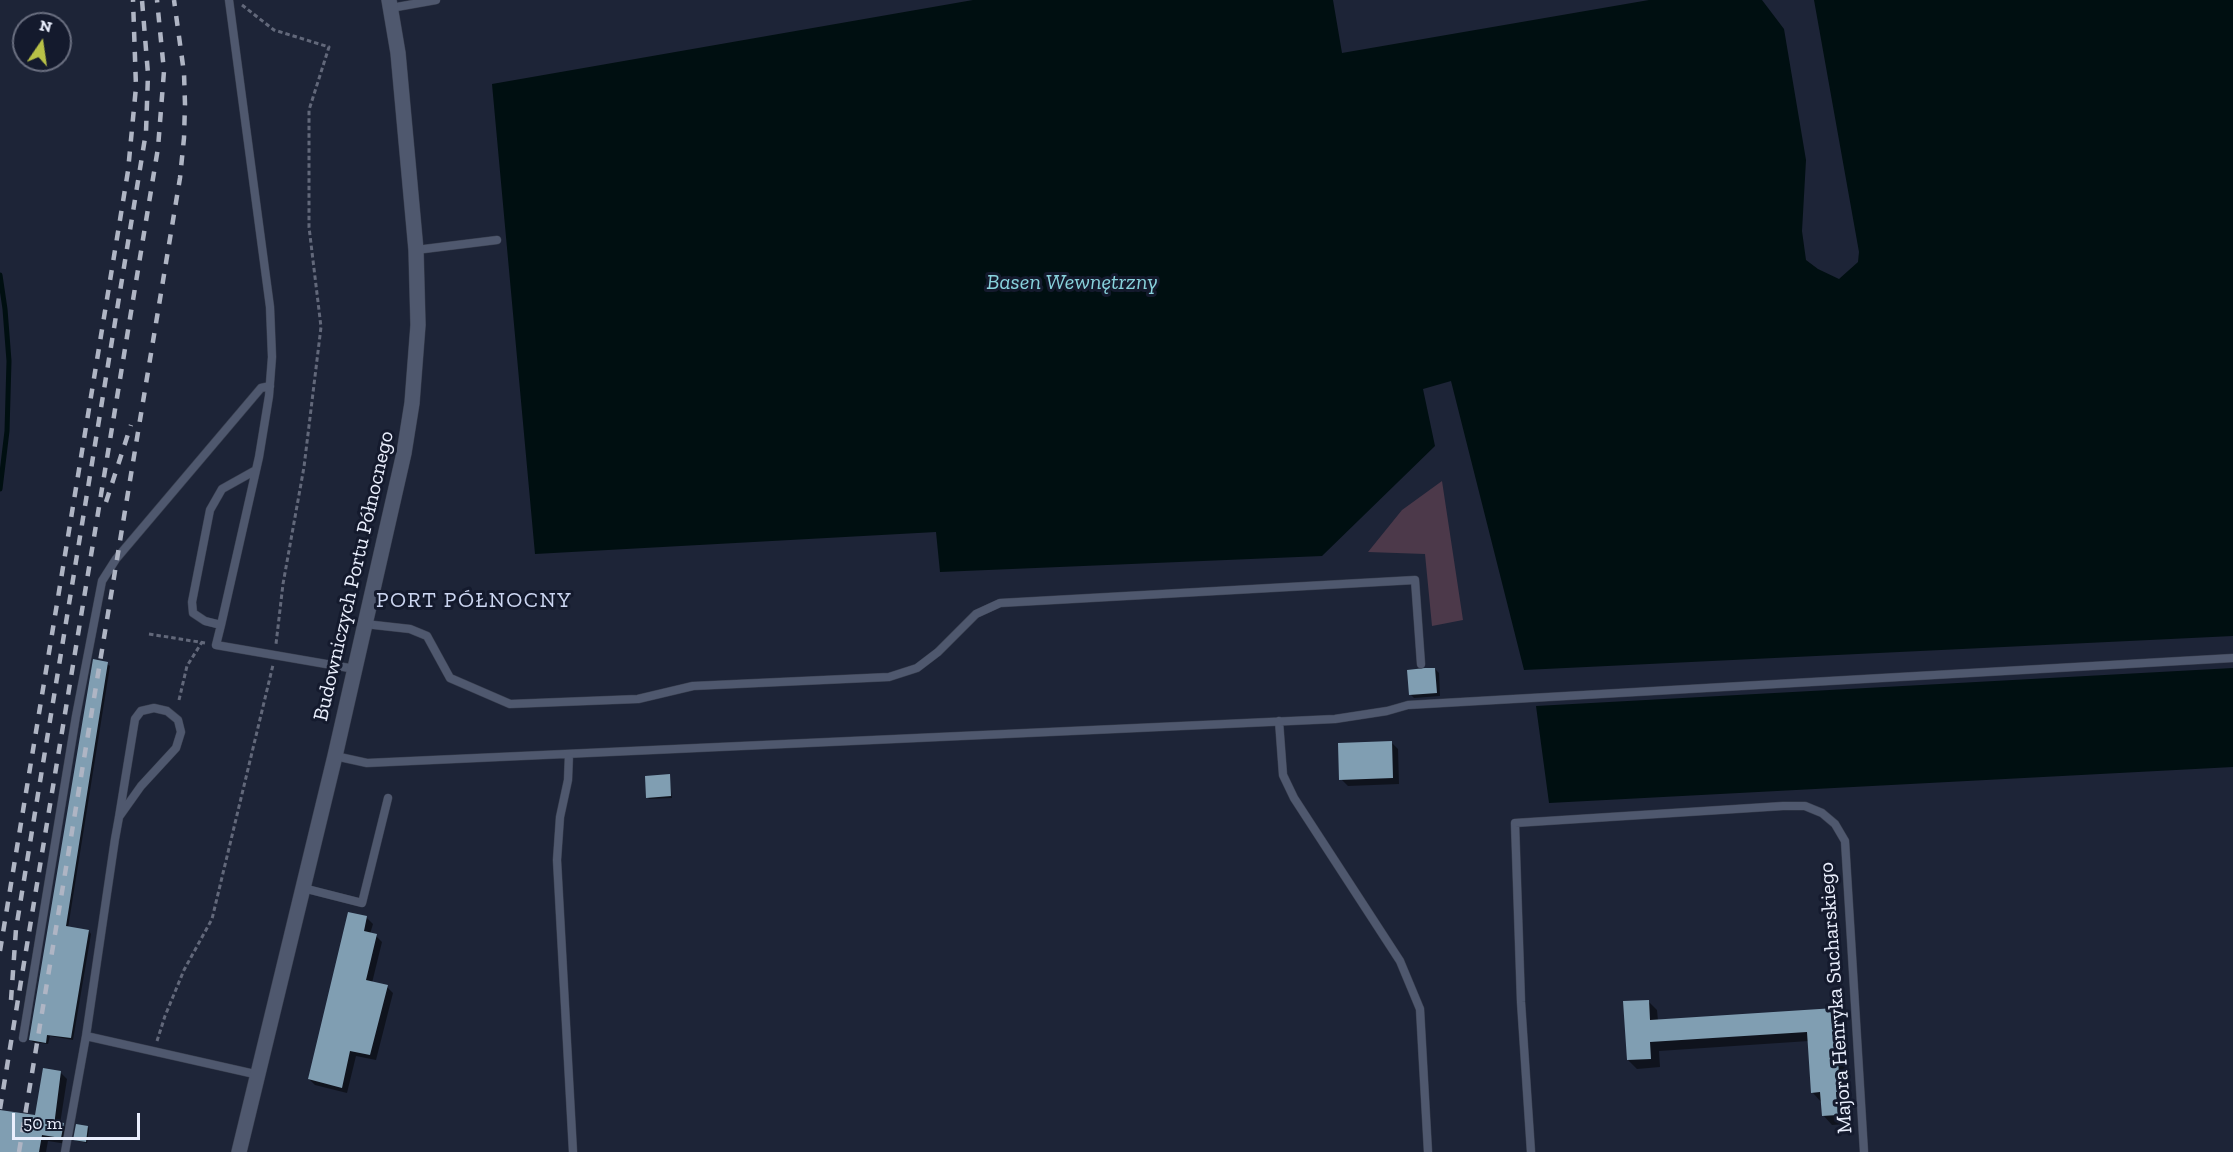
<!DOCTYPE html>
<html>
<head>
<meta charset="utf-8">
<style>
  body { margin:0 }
  #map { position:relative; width:2233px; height:1152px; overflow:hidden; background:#1d2437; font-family:"Zilla Slab",serif }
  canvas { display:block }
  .north { position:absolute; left:12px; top:12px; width:60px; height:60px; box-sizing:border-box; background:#141a2d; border:2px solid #6a6f80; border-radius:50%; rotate:13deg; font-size:16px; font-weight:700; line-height:24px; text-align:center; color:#eaeffd }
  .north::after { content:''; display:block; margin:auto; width:21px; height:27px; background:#b8c147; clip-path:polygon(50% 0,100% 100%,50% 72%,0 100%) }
  .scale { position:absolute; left:12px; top:1113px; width:128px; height:27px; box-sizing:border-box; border:3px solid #eaeffd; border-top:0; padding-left:8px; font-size:18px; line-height:21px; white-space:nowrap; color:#eaeffd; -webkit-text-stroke:4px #141a2d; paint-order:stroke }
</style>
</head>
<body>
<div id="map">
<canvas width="2233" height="1152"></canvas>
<div class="north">N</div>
<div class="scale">50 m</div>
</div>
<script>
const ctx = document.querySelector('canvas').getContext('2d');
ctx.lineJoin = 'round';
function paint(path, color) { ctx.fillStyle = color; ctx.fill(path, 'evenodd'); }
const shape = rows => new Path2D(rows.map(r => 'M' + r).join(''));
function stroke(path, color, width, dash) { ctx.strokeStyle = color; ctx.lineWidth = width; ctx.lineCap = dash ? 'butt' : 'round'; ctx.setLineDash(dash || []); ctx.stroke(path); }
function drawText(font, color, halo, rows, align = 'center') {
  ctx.font = font + ' "Zilla Slab",serif'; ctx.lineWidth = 6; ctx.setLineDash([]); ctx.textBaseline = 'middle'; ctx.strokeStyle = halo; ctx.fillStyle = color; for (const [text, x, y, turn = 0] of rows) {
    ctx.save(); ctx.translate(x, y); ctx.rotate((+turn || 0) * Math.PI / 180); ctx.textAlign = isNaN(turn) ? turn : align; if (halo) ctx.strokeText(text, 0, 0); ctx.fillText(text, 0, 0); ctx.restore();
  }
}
const green = shape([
  [1442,481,1463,620,1432,626,1425,554,1368,552,1402,510]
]);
const water = shape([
  [973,0,1333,0,1342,53,1649,0,1762,0,1784,29,1806,160,1802,231,1806,260,1818,269,1839,279,1858,262,1859,252,1814,0,2233,0,2233,636,1524,670,1451,381,1423,389,1435,446,1322,556,940,572,936,532,535,554,492,84],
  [2233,668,2233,767,1549,803,1536,706]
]);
const shadow = shape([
  [107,664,110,666,68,928,89,931,91,934,73,1040,50,1036,48,1044,33,1042,30,1039],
  [1435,669,1439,673,1440,696,1414,698,1410,694],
  [1391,742,1398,749,1399,784,1348,786,1341,779],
  [669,776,672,798,649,799,648,798],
  [367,918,373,924,370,934,376,936,382,942,372,983,387,987,393,993,376,1060,356,1056,347,1093,315,1085,309,1079],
  [1648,1001,1657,1010,1658,1021,1834,1009,1843,1018,1849,1100,1845,1100,1846,1124,1832,1125,1823,1115,1822,1103,1813,1093,1809,1041,1659,1051,1660,1067,1637,1069,1628,1060],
  [60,1072,67,1079,60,1124,70,1130,67,1144,48,1141,46,1152,0,1152,0,1111,36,1117],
  [88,1127,89,1129,87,1143,77,1141,75,1140]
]);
const stream = shape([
  [0,275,5,309,9,361,7,431,0,489]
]);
const building = shape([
  [93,659,108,662,66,926,89,930,71,1038,47,1035,46,1043,29,1040],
  [1425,668,1435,668,1437,693,1409,695,1407,670],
  [1392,741,1393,778,1339,780,1338,743],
  [670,774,671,796,646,798,645,776],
  [348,912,367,916,364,931,377,934,366,980,388,985,370,1055,350,1051,342,1088,308,1079],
  [1649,1000,1650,1020,1835,1008,1840,1091,1836,1092,1838,1115,1822,1116,1820,1092,1811,1093,1807,1032,1650,1042,1651,1059,1627,1060,1623,1001],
  [43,1068,61,1071,55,1118,55,1121,64,1123,61,1138,42,1135,39,1152,0,1152,0,1110,35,1115],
  [76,1124,88,1126,86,1142,73,1140]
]);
const path = shape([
  [242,5,274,30,329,47,309,110,309,227,321,327,304,467,283,584,276,644],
  [149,634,205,643],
  [179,700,187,666,202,642],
  [157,1041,165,1016,184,970,212,919,273,665]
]);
const lane = shape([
  [229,0,270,307,272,357,269,396,259,457,221,625,205,621,193,613,192,602,210,510,222,489,256,470],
  [391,8,436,0],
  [416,250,497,240],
  [365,624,410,629,427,636,450,678,510,704,638,699,693,686,889,677,917,668,938,652,976,614,1000,603,1415,580,1421,664],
  [221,625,216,645,355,669],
  [1279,721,1283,775,1294,798,1400,961,1420,1009,1428,1152],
  [569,754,568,780,560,817,557,860,573,1152],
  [335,756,367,763,1335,719,1387,711,1408,705,2233,658],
  [303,888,362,903,388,798],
  [86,1036,115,839,119,817,135,719,141,711,154,708,167,711,178,720,181,732,176,748,141,786,119,817],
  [23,1038,76,716,102,581,116,559,261,388,270,386],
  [65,1152,86,1036,259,1075],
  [1531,1152,1521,1002,1515,823,1783,806,1805,806,1822,813,1835,824,1845,841,1864,1152]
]);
const street = shape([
  [239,1152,335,756,404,453,412,403,418,325,416,250,398,53,389,0]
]);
const rail = shape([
  [106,502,131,425],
  [0,951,128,171,136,87,133,0],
  [11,1000,16,929,146,132,148,74,142,0],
  [0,1109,158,148,164,71,157,0],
  [19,1152,180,178,184,138,185,104,184,73,174,0]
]);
const streetNames = [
  ["Budowniczych Portu Północnego",354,576,-77],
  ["Majora Henryka Sucharskiego",1836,998,-94]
];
const waterNames = [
  ["Basen Wewnętrzny",1072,283]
];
const neighbourhoodNames = [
  ["PORT PÓŁNOCNY",474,601]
];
paint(green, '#4c394a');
paint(water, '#000f11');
paint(shadow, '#0007');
stroke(stream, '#000f11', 5);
paint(building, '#809eb2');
stroke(lane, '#393f4f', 9);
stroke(street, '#393f4f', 16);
stroke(path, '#62687a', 3, [4.5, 3]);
stroke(lane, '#4f586e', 8);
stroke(street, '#4f586e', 15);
stroke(rail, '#afb5c4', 4.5, [10, 10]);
drawText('21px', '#eaeffd', '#141a2d', streetNames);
drawText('italic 22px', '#88d2dc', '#141a2d', waterNames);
ctx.letterSpacing = '1.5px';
drawText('22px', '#ccd6f1', '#141a2d', neighbourhoodNames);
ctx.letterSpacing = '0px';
</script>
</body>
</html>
